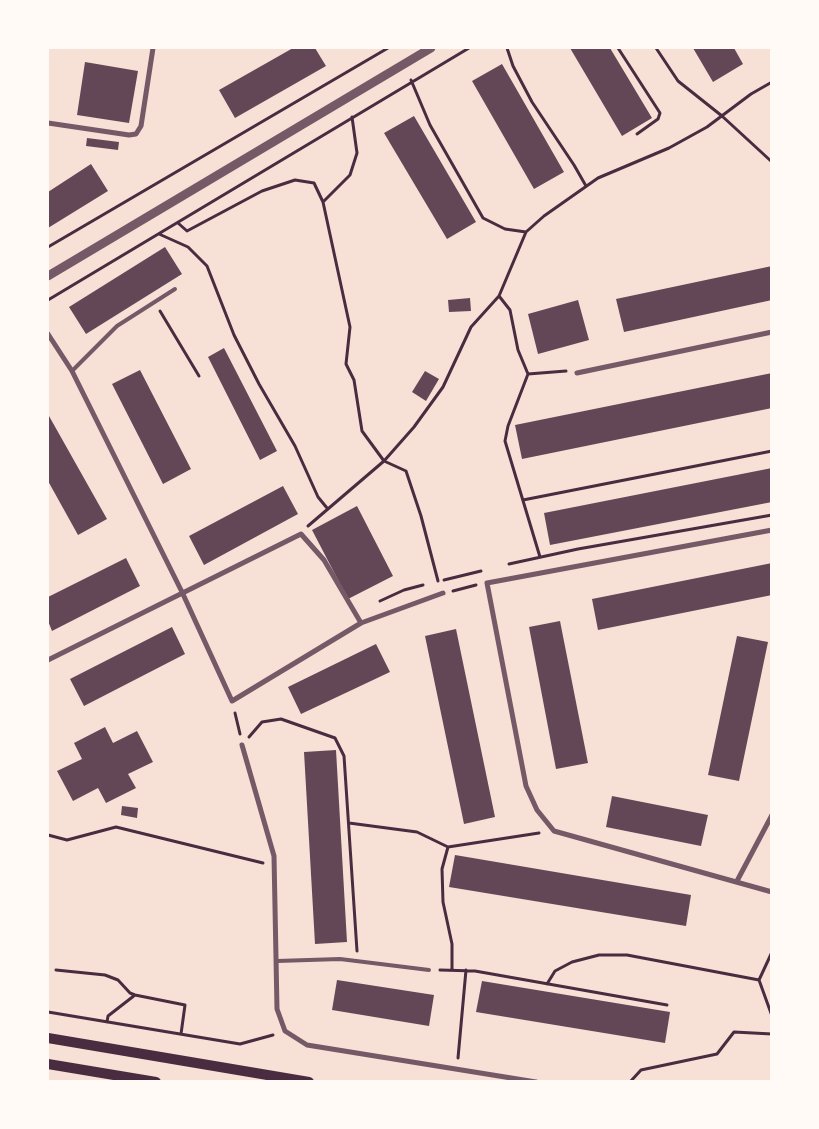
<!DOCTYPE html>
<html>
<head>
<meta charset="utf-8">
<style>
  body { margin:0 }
  #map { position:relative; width:819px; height:1129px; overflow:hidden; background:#f7e1d7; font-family:"Golos Text",sans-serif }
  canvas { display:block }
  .frame { position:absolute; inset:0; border:49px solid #fffaf5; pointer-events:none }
</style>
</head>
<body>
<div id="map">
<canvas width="819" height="1129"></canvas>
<div class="frame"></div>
</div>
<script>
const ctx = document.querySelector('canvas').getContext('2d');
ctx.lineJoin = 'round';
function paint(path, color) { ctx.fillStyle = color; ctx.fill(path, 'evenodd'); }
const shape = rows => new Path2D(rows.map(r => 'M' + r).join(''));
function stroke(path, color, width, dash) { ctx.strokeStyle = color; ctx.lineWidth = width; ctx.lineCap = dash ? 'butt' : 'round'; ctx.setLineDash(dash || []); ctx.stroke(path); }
const building = shape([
  [293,48,315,48,326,66,235,118,219,90],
  [570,48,610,48,652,118,622,136],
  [693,48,734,48,743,64,713,82],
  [85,62,138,71,129,123,77,115],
  [502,64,564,172,534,189,472,81],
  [414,116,476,222,447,239,384,133],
  [87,138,119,142,118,150,86,146],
  [91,164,108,191,48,228,48,192],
  [165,247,182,274,86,334,69,307],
  [772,266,772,300,624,332,616,299],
  [470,298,471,311,449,312,448,300],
  [578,300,589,340,538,354,528,314],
  [224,348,277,451,260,460,208,357],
  [140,370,191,469,163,484,112,384],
  [425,371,439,379,426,401,412,392],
  [772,373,772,408,522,459,515,425],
  [49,416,107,519,78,535,48,481,48,417],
  [772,468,772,502,550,545,544,513],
  [283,486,298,514,204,565,189,536],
  [357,506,393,576,348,599,312,530],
  [126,558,140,586,52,631,48,621,48,597],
  [772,563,772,595,598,630,592,599],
  [560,621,588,763,556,769,529,627],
  [172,627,185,654,84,706,70,679],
  [456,629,495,817,464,824,425,636],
  [737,636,768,642,739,781,708,775],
  [376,644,390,672,301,714,288,687],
  [105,727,113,743,137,731,153,762,128,774,136,788,106,803,98,788,73,801,57,771,82,759,74,743],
  [336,750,347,942,315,944,304,752],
  [612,796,708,815,701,846,606,827],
  [122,806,138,808,137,818,121,815],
  [455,855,691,895,686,926,449,887],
  [337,980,434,995,429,1026,332,1010],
  [482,981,670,1012,665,1043,476,1012]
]);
const path = shape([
  [507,48,513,66,532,102,574,165,586,186],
  [618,48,660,113,658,119,637,134],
  [656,48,678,81,722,116,772,162],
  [411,80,430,125,483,218,505,229,526,232],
  [352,117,357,153,350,175,323,202,350,327,346,364,354,380,362,431,384,461,406,471,421,516,438,581],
  [178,223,187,231,262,191,295,180,314,183,323,202],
  [159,234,188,247,207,266,234,335,259,384,295,446,318,497,327,508],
  [48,247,388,48],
  [499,296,526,232,544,216,598,178,669,148,707,127,751,94,772,82],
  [48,300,469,48],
  [160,311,199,376],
  [528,374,508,426,505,441,540,557],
  [523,500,772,451],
  [308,526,384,461,414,427,443,387,471,327,499,296,510,310,518,350,528,374,566,371],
  [509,564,578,549,772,515],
  [444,580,481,571],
  [453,591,476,585],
  [380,601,404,590,423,585],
  [235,713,240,734],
  [249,737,262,722,281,719,335,738,344,756,357,951],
  [349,823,417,832,448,847],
  [48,835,67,840,116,827,263,863],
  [772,952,759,980,772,1016],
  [56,970,105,975,118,980,130,993,135,995,185,1005,181,1034],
  [440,970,475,971,667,1005],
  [452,970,452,944,443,902,442,869,448,847,539,833],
  [547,984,555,971,572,962,599,955,627,955,759,980],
  [48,1012,240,1044,273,1035],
  [107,1022,108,1016,135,995],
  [458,1058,466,970],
  [630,1082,641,1070,717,1054,734,1032,772,1034]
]);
const service = shape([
  [72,371,117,326,175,289],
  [277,961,340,959,429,970]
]);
const minor = shape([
  [48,123,129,135,136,134,141,126,153,48],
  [48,334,72,371,182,592,232,701,361,623],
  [577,373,772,332],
  [772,530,487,583,526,786,537,810,554,831,772,892],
  [48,660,301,534,324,560,361,623,443,593],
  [242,745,274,856,277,1009,285,1031,307,1045,536,1082],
  [737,881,772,815]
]);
const tertiary = shape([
  [48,276,431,48]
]);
const secondary = shape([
  [48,1038,309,1082],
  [48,1064,156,1082]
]);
paint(building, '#644757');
stroke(path, '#4a2c40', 3);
stroke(service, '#755966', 4);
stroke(minor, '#755966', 5);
stroke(tertiary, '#755966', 9);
stroke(secondary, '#4a2c40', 10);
</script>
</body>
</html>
